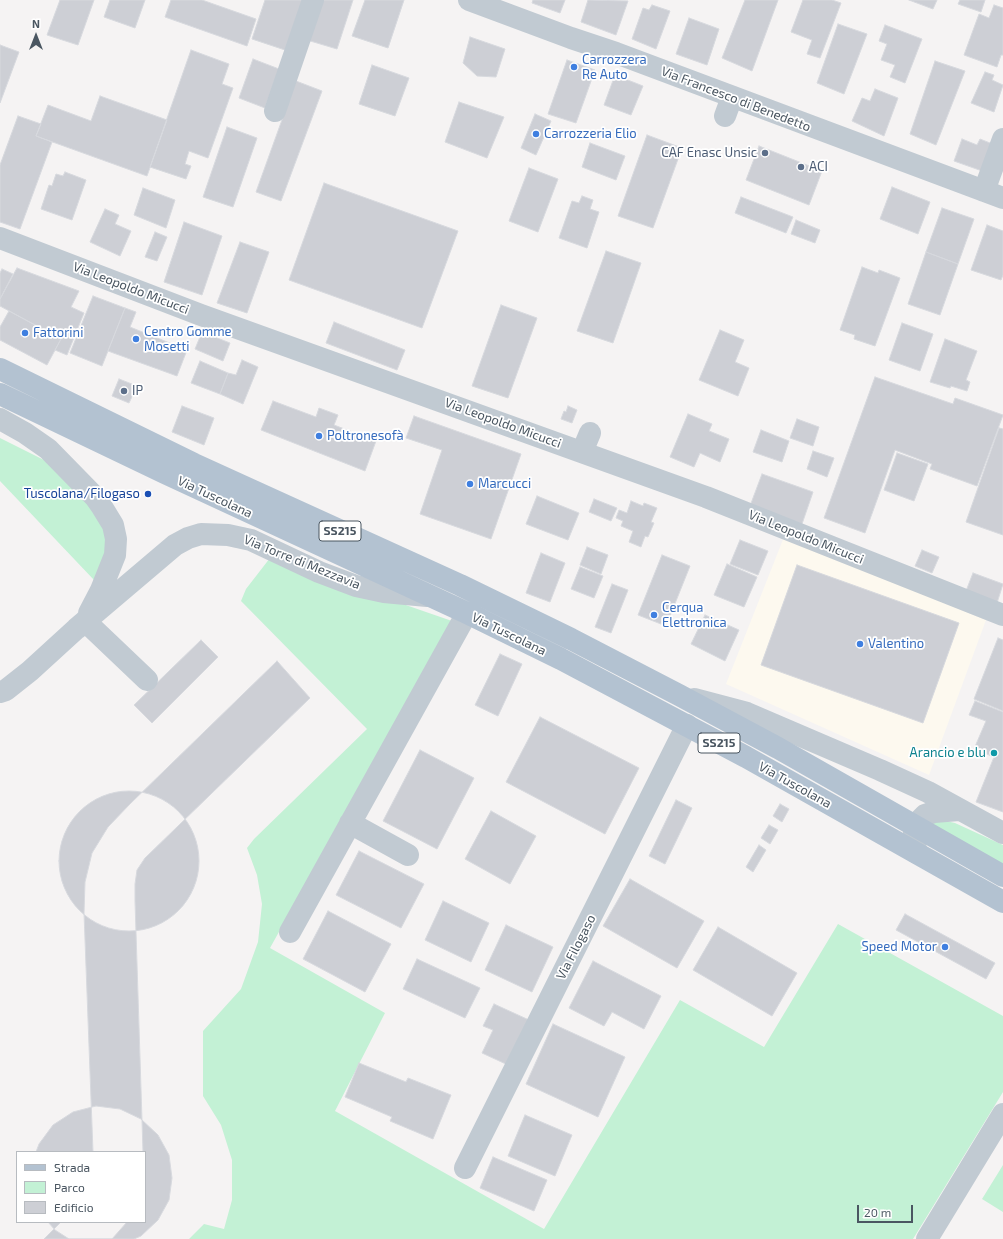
<!DOCTYPE html>
<html>
<head>
<meta charset="utf-8">
<style>
  body { margin:0 }
  #map { position:relative; width:1003px; height:1239px; overflow:hidden; background:#f5f3f3; font-family:"Exo 2",sans-serif }
  canvas { display:block }
  .legend { position:absolute; left:16px; top:1151px; width:130px; height:72px; box-sizing:border-box; background:#fff; border:1px solid #b7bbc0; margin:0; padding:5px 7px; list-style:none; font-size:12px; color:#4a5661 }
  .legend li { display:flex; align-items:center; gap:8px; height:20px }
  .legend b { width:20px; border:1px solid #b7bbc0 }
  .north { position:absolute; left:16px; top:16px; width:40px; height:40px; -webkit-text-stroke:3px #fff; paint-order:stroke; rotate:0deg; font-size:11px; font-weight:700; line-height:16px; text-align:center; color:#4a5661 }
  .north::after { content:''; display:block; margin:auto; width:14px; height:18px; background:#4a5661; clip-path:polygon(50% 0,100% 100%,50% 72%,0 100%) }
  .scale { position:absolute; left:857px; top:1205px; width:56px; height:18px; box-sizing:border-box; border:2px solid #4a5661; border-top:0; padding-left:5px; font-size:12px; line-height:14px; white-space:nowrap; color:#4a5661; -webkit-text-stroke:3px #fff; paint-order:stroke }
</style>
</head>
<body>
<div id="map">
<canvas width="1003" height="1239"></canvas>
<ul class="legend">
<li><b style="height:5px;background:#b3c2d1"></b>Strada</li>
<li><b style="height:11px;background:#c3f1d5"></b>Parco</li>
<li><b style="height:11px;background:#cdcfd5"></b>Edificio</li>
</ul>
<div class="north">N</div>
<div class="scale">20 m</div>
</div>
<script>
const ctx = document.querySelector('canvas').getContext('2d');
ctx.lineJoin = 'round';
function paint(path, color) { ctx.fillStyle = color; ctx.fill(path, 'evenodd'); }
const shape = rows => new Path2D(rows.map(r => 'M' + r).join(''));
function stroke(path, color, width, dash) { ctx.strokeStyle = color; ctx.lineWidth = width; ctx.lineCap = dash ? 'butt' : 'round'; ctx.setLineDash(dash || []); ctx.stroke(path); }
function drawText(font, color, halo, rows, align = 'center') {
  ctx.font = font + ' "Exo 2",sans-serif'; ctx.lineWidth = 3.5; ctx.setLineDash([]); ctx.textBaseline = 'middle'; ctx.strokeStyle = halo; ctx.fillStyle = color; for (const [text, x, y, turn = 0] of rows) {
    ctx.save(); ctx.translate(x, y); ctx.rotate((+turn || 0) * Math.PI / 180); ctx.textAlign = isNaN(turn) ? turn : align; if (halo) ctx.strokeText(text, 0, 0); ctx.fillText(text, 0, 0); ctx.restore();
  }
}
const commercial = shape([
  [784,537,986,620,929,775,726,684]
]);
const green = shape([
  [0,438,44,460,76,490,104,522,107,552,94,580,0,481],
  [270,558,452,621,270,948,385,1013,335,1111,544,1229,680,1000,764,1047,838,924,1003,1016,1003,1092,913,1239,189,1239,204,1224,224,1229,232,1200,232,1160,221,1125,203,1096,203,1031,241,989,258,942,262,904,257,875,247,848,254,839,367,729,241,601,246,589],
  [938,821,946,821,955,823,1003,845,1003,865,931,824],
  [1003,1165,1003,1212,982,1199]
]);
const building = shape([
  [60,0,94,0,78,45,47,35,60,0],
  [110,0,145,0,135,28,104,17,110,0],
  [171,0,202,0,256,19,247,46,165,17,171,0],
  [265,0,308,0,291,52,252,39,265,0],
  [320,0,353,0,337,49,307,40,320,0],
  [365,0,404,0,388,48,352,36,365,0],
  [533,0,565,0,560,13,532,3,533,0],
  [588,0,628,1,616,35,581,22,588,0],
  [745,0,778,0,752,71,722,58,745,0],
  [803,0,832,0,841,3,820,58,807,54,812,40,791,32,803,0],
  [909,0,937,0,933,9,909,0],
  [960,0,985,0,981,12,958,4,960,0],
  [652,5,670,11,656,49,632,39,643,8,649,10,652,5],
  [994,5,1003,8,1003,55,1001,55,997,67,964,55,979,14,989,18,994,5],
  [689,18,719,29,707,65,676,54,689,18],
  [838,24,867,34,844,94,817,83,838,24],
  [885,25,922,39,905,83,890,77,895,65,881,60,887,44,879,41,885,25],
  [470,37,505,49,496,77,477,76,463,63,470,37],
  [0,45,19,52,0,103,0,45],
  [191,50,229,64,222,84,233,88,208,158,189,151,185,164,191,166,186,179,150,167,191,50],
  [253,59,279,69,265,108,239,98,253,59],
  [567,60,595,70,576,123,548,114,567,60],
  [935,61,965,71,936,145,910,134,935,61],
  [372,65,409,78,395,116,359,104,372,65],
  [985,72,994,75,992,80,1003,85,994,112,971,103,985,72],
  [615,75,643,86,631,115,604,105,615,75],
  [296,81,322,91,281,201,256,192,296,81],
  [875,89,898,98,884,136,852,121,862,98,870,101,875,89],
  [100,96,167,120,147,176,36,136,48,105,91,121,100,96],
  [459,102,504,117,487,158,445,142,459,102],
  [535,114,551,121,536,155,521,148,535,114],
  [18,116,41,124,36,136,52,142,20,229,0,222,0,165,18,116],
  [227,127,257,138,233,207,203,197,227,127],
  [647,135,682,148,653,228,618,216,647,135],
  [962,139,977,145,980,139,995,145,985,172,954,161,962,139],
  [590,143,625,156,616,180,582,167,590,143],
  [759,146,822,171,809,205,746,180,759,146],
  [529,168,558,179,538,232,509,221,529,168],
  [65,172,86,180,72,220,41,209,49,185,52,186,56,174,63,176,65,172],
  [324,183,458,231,422,328,289,280,324,183],
  [892,187,930,202,918,234,880,219,892,187],
  [143,188,175,200,166,228,134,215,143,188],
  [582,196,593,200,590,209,599,212,587,248,559,238,572,201,579,203,582,196],
  [741,197,793,217,786,233,735,213,741,197],
  [942,208,974,219,958,264,926,252,942,208],
  [105,209,119,215,115,224,131,231,120,256,90,242,105,209],
  [796,220,820,230,815,243,791,234,796,220],
  [184,222,222,236,202,295,164,282,184,222],
  [987,225,1003,231,1003,275,1001,280,971,270,987,225],
  [155,232,167,237,157,261,145,257,155,232],
  [240,242,269,252,247,313,217,303,240,242],
  [606,251,641,263,613,343,577,331,606,251],
  [926,252,958,264,940,315,908,304,926,252],
  [862,267,878,273,879,270,900,278,875,346,854,339,855,335,840,330,862,267],
  [17,268,79,291,71,307,84,313,67,355,55,350,61,339,0,306,0,299,17,268],
  [2,269,13,274,0,299,0,273,2,269],
  [93,296,125,308,102,366,70,353,93,296],
  [501,305,537,318,508,398,472,386,501,305],
  [125,308,136,312,130,327,187,350,177,376,108,351,125,308],
  [9,311,61,339,47,365,0,340,0,327,9,311],
  [334,322,405,350,397,370,326,343,334,322],
  [902,323,933,334,920,371,889,360,902,323],
  [720,330,744,340,735,362,749,368,738,396,699,380,720,330],
  [202,332,230,343,223,361,195,349,202,332],
  [945,339,977,351,966,380,970,382,967,391,951,386,950,388,930,382,945,339],
  [242,360,258,367,243,404,220,394,228,373,236,375,242,360],
  [200,361,228,373,220,394,191,383,200,361],
  [875,377,953,404,955,398,1003,415,977,486,930,469,932,464,895,450,865,533,824,518,875,377],
  [119,379,137,386,129,403,112,396,119,379],
  [273,401,316,417,319,408,338,415,334,425,376,441,365,471,261,430,273,401],
  [182,406,214,418,204,445,172,432,182,406],
  [568,406,577,410,572,423,561,419,564,411,566,412,568,406],
  [688,414,712,424,709,431,729,439,720,462,700,453,694,467,670,457,688,414],
  [414,416,521,454,491,539,420,514,442,450,406,438,414,416],
  [797,419,819,427,813,446,790,438,797,419],
  [999,428,1003,429,1003,535,966,522,999,428],
  [761,430,789,441,782,462,753,452,761,430],
  [813,451,834,458,827,477,807,469,813,451],
  [897,453,928,464,914,501,884,490,897,453],
  [762,474,813,492,802,524,750,506,762,474],
  [537,496,579,513,568,540,526,524,537,496],
  [594,499,617,508,611,521,589,512,594,499],
  [631,501,643,506,644,503,657,508,651,522,654,523,648,537,645,536,641,547,629,542,633,531,621,526,623,521,616,518,619,510,627,513,631,501],
  [740,540,768,551,758,575,730,564,740,540],
  [587,547,608,555,601,574,580,565,587,547],
  [922,550,939,557,932,573,915,566,922,550],
  [541,553,565,563,550,602,526,593,541,553],
  [662,555,690,566,666,626,638,615,662,555],
  [727,564,757,577,744,607,714,595,727,564],
  [797,565,959,623,923,723,761,665,797,565],
  [580,567,603,576,594,598,571,589,580,567],
  [973,573,1003,584,997,603,966,591,973,573],
  [612,584,628,590,611,633,595,627,612,584],
  [705,615,739,630,725,661,691,644,705,615],
  [998,638,1003,640,1003,711,974,699,998,638],
  [201,640,218,657,152,723,134,705,201,640],
  [500,654,522,664,498,716,475,705,500,654],
  [277,661,310,698,145,858,137,870,135,884,135,901,143,1152,93,1152,84,913,85,882,92,853,108,827,130,804,277,661],
  [975,701,1003,712,1003,812,976,802,994,757,974,749,986,721,969,715,975,701],
  [540,717,639,768,605,834,506,782,540,717],
  [420,750,474,778,437,849,383,821,420,750],
  '59 861a70 70 0 1 1 140 0a70 70 0 1 1-140 0Z',
  [676,800,692,808,665,864,649,856,676,800],
  [780,804,789,809,782,822,773,816,780,804],
  [491,811,536,836,510,884,465,859,491,811],
  [769,825,778,830,770,844,761,838,769,825],
  [759,845,766,850,753,872,746,867,759,845],
  [359,851,424,884,401,928,336,895,359,851],
  [630,879,704,921,677,968,603,926,630,879],
  [443,901,489,923,471,962,425,940,443,901],
  [328,911,391,944,365,992,303,959,328,911],
  [905,914,995,963,986,979,896,930,905,914],
  [506,925,553,947,532,992,485,970,506,925],
  [718,927,797,973,772,1016,693,970,718,927],
  [417,959,480,988,465,1018,403,989,417,959],
  [593,961,661,996,644,1029,612,1012,604,1026,569,1008,593,961],
  [494,1004,529,1020,508,1065,482,1053,493,1030,483,1026,494,1004],
  [553,1024,625,1057,598,1117,526,1084,553,1024],
  [359,1063,406,1082,408,1078,451,1095,433,1139,390,1121,392,1117,345,1097,359,1063],
  [96,1106,120,1109,141,1119,158,1135,169,1155,172,1178,169,1200,158,1220,141,1236,134,1239,69,1239,55,1230,48,1222,145,1222,145,1152,36,1152,39,1144,53,1125,73,1112,96,1106],
  [525,1115,572,1135,555,1176,508,1156,525,1115],
  [493,1157,547,1180,534,1211,480,1188,493,1157],
  [61,1222,127,1222,112,1239,44,1239,61,1222]
]);
const minor = shape([
  [469,0,571,38,616,53,1003,198],
  [275,111,313,0],
  [725,116,732,97],
  [984,191,1003,139],
  [0,238,201,315,706,497,1003,615],
  [0,419,25,433,48,449,95,497,102,507,113,525,116,539,115,555,101,590,89,613],
  [582,452,590,433],
  [85,621,147,680],
  [0,692,6,690,30,671,76,629,175,545,188,538,201,534,228,535,251,540,319,572,356,586,384,592,427,596],
  [694,699,747,713,880,770,928,792,1003,833],
  [350,823,408,855],
  [917,853,914,841,914,833,915,827,920,820,925,815,934,812,959,810],
  [290,932,467,613],
  [465,1168,687,725],
  [927,1239,1003,1114]
]);
const major = shape([
  [0,369,194,464,460,585,571,639,679,695,778,748,1003,876],
  [0,394,165,473,467,613,561,659,746,757,1003,902]
]);
const markers = [
  [574,67,4,"#3f7fe0"],
  [536,134,4,"#3f7fe0"],
  [765,153,4,"#5c6f8a"],
  [801,167,4,"#5c6f8a"],
  [25,333,4,"#3f7fe0"],
  [136,339,4,"#3f7fe0"],
  [124,391,4,"#5c6f8a"],
  [319,436,4,"#3f7fe0"],
  [470,484,4,"#3f7fe0"],
  [148,494,4,"#1a4fb4"],
  [654,615,4,"#3f7fe0"],
  [860,644,4,"#3f7fe0"],
  [994,753,4,"#0f9aa8"],
  [945,947,4,"#3f7fe0"]
];
const shields = [
  [340,531,42],
  [719,743,42]
];
const shieldNames = [
  ["SS215",340,531],
  ["SS215",719,743]
];
const shopNames = [
  ["Carrozzera",582,60],
  ["Re Auto",582,75],
  ["Carrozzeria Elio",544,134],
  ["Centro Gomme",144,332],
  ["Mosetti",144,347],
  ["Fattorini",33,333],
  ["Poltronesofà",327,436],
  ["Marcucci",478,484],
  ["Cerqua",662,608],
  ["Elettronica",662,623],
  ["Valentino",868,644],
  ["Speed Motor",937,947,"right"]
];
const streetNames = [
  ["Via Francesco di Benedetto",736,99,21],
  ["Via Leopoldo Micucci",131,288,21],
  ["Via Leopoldo Micucci",503,423,20],
  ["Via Tuscolana",215,497,25],
  ["Via Leopoldo Micucci",806,537,22],
  ["Via Torre di Mezzavia",302,562,22],
  ["Via Tuscolana",509,634,26],
  ["Via Tuscolana",795,785,29],
  ["Via Filogaso",576,947,-63]
];
const serviceNames = [
  ["CAF Enasc Unsic",757,153,"right"],
  ["ACI",809,167],
  ["IP",132,391]
];
const transitNames = [
  ["Tuscolana/Filogaso",140,494]
];
const cultureNames = [
  ["Arancio e blu",986,753]
];
paint(commercial, '#fdf9ef');
paint(green, '#c3f1d5');
paint(building, '#cdcfd5');
stroke(building, '#d7d9de', 1);
stroke(minor, '#c1cad2', 22);
stroke(major, '#b3c2d1', 22);
for (const [x, y, r, color] of markers) { const dot = new Path2D(); dot.arc(x, y, r, 0, 2 * Math.PI); ctx.fillStyle = color; ctx.fill(dot); stroke(dot, '#fff', 1.5); }
for (const [x, y, w] of shields) { const box = new Path2D(); box.roundRect(x - w / 2, y - 10, w, 20, 3); ctx.fillStyle = '#fff'; ctx.fill(box); stroke(box, '#4a5661', 1); }
drawText('bold 12px', '#4a5661', null, shieldNames);
drawText('13px', '#366cbe', '#fff', shopNames, 'left');
drawText('13px', '#4a5661', '#fff', streetNames);
drawText('13px', '#4e5e75', '#fff', serviceNames, 'left');
drawText('13px', '#164399', '#fff', transitNames, 'right');
drawText('13px', '#0d838f', '#fff', cultureNames, 'right');
</script>
</body>
</html>
